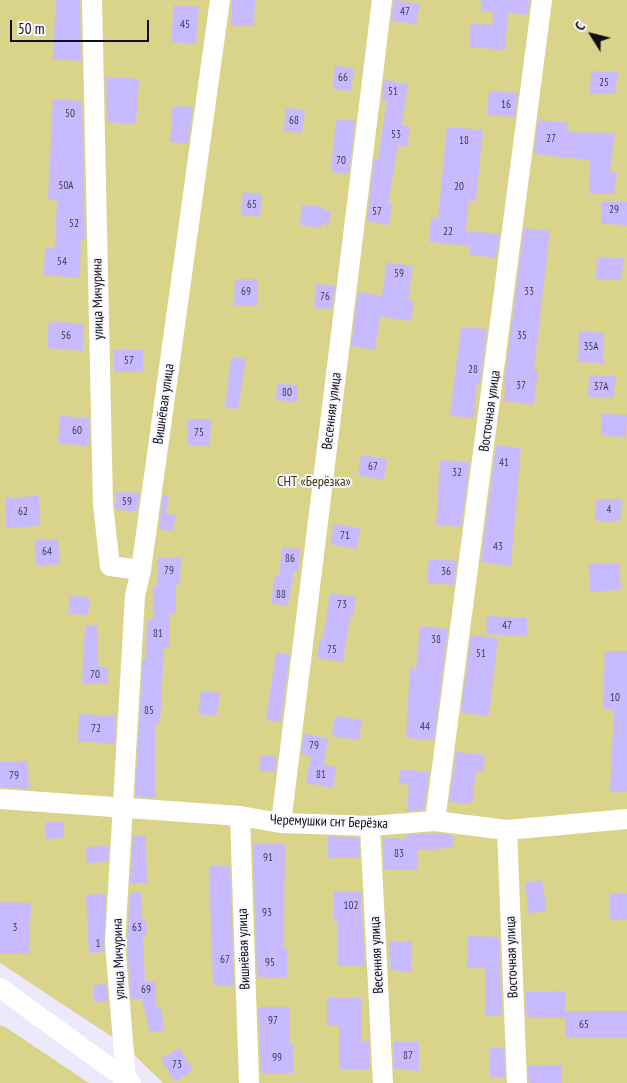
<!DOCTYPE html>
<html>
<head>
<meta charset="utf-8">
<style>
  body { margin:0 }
  #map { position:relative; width:627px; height:1083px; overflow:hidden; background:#ece9fc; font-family:"PT Sans Narrow",sans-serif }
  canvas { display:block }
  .north { position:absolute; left:567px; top:10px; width:50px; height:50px; -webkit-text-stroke:4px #f9f8ff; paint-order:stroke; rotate:306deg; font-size:14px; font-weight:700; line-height:20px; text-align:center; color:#100e19 }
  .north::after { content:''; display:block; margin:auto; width:18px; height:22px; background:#100e19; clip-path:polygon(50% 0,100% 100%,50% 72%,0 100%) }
  .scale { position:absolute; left:10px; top:20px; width:139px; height:22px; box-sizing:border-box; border:2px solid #100e19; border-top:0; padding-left:6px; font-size:15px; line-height:18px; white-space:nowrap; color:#100e19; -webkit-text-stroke:4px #f9f8ff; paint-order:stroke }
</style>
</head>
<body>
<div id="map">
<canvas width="627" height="1083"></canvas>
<div class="north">С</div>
<div class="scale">50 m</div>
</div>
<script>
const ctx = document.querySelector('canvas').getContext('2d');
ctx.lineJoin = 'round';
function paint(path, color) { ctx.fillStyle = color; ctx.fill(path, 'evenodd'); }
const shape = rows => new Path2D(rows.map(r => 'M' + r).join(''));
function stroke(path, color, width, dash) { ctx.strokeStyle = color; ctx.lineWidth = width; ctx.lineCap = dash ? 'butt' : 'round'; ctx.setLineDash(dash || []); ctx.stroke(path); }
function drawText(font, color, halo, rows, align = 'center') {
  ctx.font = font + ' "PT Sans Narrow",sans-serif'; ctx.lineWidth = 4; ctx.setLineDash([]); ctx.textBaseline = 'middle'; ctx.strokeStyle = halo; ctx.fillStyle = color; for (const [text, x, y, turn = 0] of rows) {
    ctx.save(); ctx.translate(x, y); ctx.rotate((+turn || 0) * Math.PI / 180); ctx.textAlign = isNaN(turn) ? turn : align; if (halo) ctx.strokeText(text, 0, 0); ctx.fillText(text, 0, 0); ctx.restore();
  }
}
const green = shape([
  [0,0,627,0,627,1083,163,1083,123,1044,0,963],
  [0,1025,7,1028,89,1083,0,1083]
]);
const building = shape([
  [56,0,80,0,81,61,53,59],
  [232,0,255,0,254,26,231,26],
  [394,0,420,4,416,24,391,21],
  [481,0,530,0,528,15,508,13,505,50,469,47,471,23,492,25,493,12,481,11],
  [174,5,199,7,196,44,171,42],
  [335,66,354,68,351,91,333,89],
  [591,71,618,72,615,94,590,93],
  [106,77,139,79,136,124,107,122],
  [384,80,408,84,402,125,410,127,407,147,398,145,388,204,392,204,389,225,367,221,374,159,378,159,387,101,382,100],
  [489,91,518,93,515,117,487,115],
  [53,99,82,101,85,239,81,239,80,278,44,275,45,248,55,248,57,200,48,199],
  [173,106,193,107,188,144,170,142],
  [286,108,305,110,302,133,284,131],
  [336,119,355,121,349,174,331,172],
  [538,120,568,123,567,132,615,133,610,171,617,172,614,194,589,193,590,160,534,154],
  [447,127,483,130,476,201,469,200,466,231,500,234,496,258,469,255,470,246,429,242,431,218,438,219],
  [243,192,262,194,260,217,241,215],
  [602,202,627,202,627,225,601,224],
  [302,205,324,207,324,210,331,211,329,225,322,224,322,228,300,225],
  [524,228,550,231,534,370,538,371,534,405,504,401,506,385,504,385],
  [597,257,624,258,621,280,596,279],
  [387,262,413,266,408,300,414,301,411,321,380,317,375,350,351,346,358,292,382,296],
  [235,279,258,279,257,306,234,305],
  [316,284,335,286,332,309,314,308],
  [49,321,84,324,83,351,47,348],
  [461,327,487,329,480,383,477,383,474,418,450,416],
  [579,331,604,333,603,363,578,362],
  [114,350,143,350,143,372,114,372],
  [231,357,246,359,238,409,225,408],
  [589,375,616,376,613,398,588,397],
  [277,384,298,385,297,402,276,400],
  [602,414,627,415,626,437,601,436],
  [60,416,89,418,90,446,58,443],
  [188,419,211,419,210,446,187,446],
  [496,445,521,448,511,566,481,562],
  [361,455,387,459,384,480,358,475],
  [440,460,470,462,461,527,436,525],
  [116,492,140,493,137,511,116,510],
  [163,495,169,495,166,513,164,513,176,515,173,531,159,529],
  [39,496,40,526,6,528,5,498],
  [596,499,623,499,620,521,595,521],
  [334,524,360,528,357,549,330,544],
  [58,539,60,564,36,566,35,540],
  [282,547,301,549,298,572,294,571,288,606,271,603,275,576,279,576],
  [158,557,181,558,180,585,176,584,176,614,170,613,170,648,164,648,160,724,155,724,155,798,135,797,143,659,146,659,147,620,153,620,153,586,157,586],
  [429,559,457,561,454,585,427,583],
  [619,563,621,590,590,592,589,564],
  [330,593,356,597,353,617,350,617,343,662,317,658,320,638,323,639],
  [70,596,90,597,88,615,68,614],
  [487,616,527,618,527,636,486,634],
  [85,625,97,625,97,666,108,667,107,684,82,683],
  [420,626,448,629,434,740,406,738,410,668,416,669],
  [471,635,498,638,489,716,461,713],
  [605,651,627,651,627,792,610,792,614,709,603,709],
  [276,653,290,654,281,722,266,720],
  [201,691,220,693,217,716,198,714],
  [79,714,116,716,115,744,78,741],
  [335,716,362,720,359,740,332,736],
  [304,734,328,738,324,765,336,767,333,788,306,783,311,756,301,754],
  [456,752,485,755,483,772,476,771,472,804,449,802],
  [261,755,277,757,275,772,259,770],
  [28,761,29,789,0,787,0,762],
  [400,769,429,772,424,810,407,811,409,785,399,784],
  [45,822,64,822,64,838,45,839],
  [435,833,453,835,454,848,417,850,417,870,384,869,383,838,405,839,405,835],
  [133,836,146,836,147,883,130,883],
  [328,836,359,838,360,858,328,857],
  [253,844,285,844,284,948,287,949,287,977,257,977],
  [109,846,108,862,87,863,86,847],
  [230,865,234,985,213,985,209,866],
  [542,880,547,910,529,914,525,883],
  [141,892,142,919,146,919,147,936,143,936,145,982,156,982,156,1007,160,1006,165,1030,150,1033,142,999,131,999,127,943,130,893],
  [334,892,361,892,365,966,338,966,338,921,334,921],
  [610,893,627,893,627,920,610,920],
  [106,894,104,952,89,953,86,895],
  [0,902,31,903,29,954,0,953],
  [468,936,499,937,502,1015,485,1016,485,968,467,967],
  [412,941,411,972,391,970,388,942],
  [106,984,108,1001,94,1001,93,985],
  [565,991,565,1017,565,1011,627,1011,627,1038,565,1038,565,1018,529,1018,529,1015,526,1015,525,992],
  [327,998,361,998,361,1041,369,1041,370,1069,339,1069,339,1026,327,1026],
  [258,1007,290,1007,290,1044,293,1044,293,1073,261,1073],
  [393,1042,419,1042,419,1071,394,1069],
  [504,1047,505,1077,490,1077,490,1048],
  [179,1048,193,1070,175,1082,161,1059],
  [528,1065,562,1065,562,1083,529,1083]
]);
const minor = shape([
  [92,0,103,505,110,566,141,570],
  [0,799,240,816,281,823,370,826,435,821,507,830,627,819],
  [240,816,249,1083],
  [435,821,542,0],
  [281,823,382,0],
  [370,826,383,1083],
  [507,830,517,1083],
  [0,988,131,1083],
  [126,1079,115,943,135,596,141,570,220,0]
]);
const numberNames = [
  ["47",405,12],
  ["45",185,25],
  ["66",343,78],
  ["25",604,83],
  ["51",393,92],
  ["16",506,105],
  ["50",70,114],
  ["68",294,121],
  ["53",396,135],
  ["27",551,139],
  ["18",464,141],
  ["70",341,161],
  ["50А",66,186],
  ["20",459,187],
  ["65",252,205],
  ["29",614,210],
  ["57",377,212],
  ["52",74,224],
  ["22",448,232],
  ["54",62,262],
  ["59",399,274],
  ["69",246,292],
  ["33",529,292],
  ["76",325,297],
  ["56",66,336],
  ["35",522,336],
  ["35А",591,347],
  ["57",129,361],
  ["28",473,370],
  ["37",521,386],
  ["37А",601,387],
  ["80",287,393],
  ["60",77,431],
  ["75",199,433],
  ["41",504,463],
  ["67",373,467],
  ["32",457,473],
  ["59",127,502],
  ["4",609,510],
  ["62",23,512],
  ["71",345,536],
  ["43",498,547],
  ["64",47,552],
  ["86",290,559],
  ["79",169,571],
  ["36",446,572],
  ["88",281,595],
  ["73",342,605],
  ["47",507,626],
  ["81",158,634],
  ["38",436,640],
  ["75",332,650],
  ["51",481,654],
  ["70",95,675],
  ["10",615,698],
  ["85",149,711],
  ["44",425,727],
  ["72",96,729],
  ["79",314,746],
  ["81",321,775],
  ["79",14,776],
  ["83",399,854],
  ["91",268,858],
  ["102",351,906],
  ["93",267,913],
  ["3",15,928],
  ["63",137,928],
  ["1",98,944],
  ["67",225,960],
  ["95",270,963],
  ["69",146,990],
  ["97",273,1021],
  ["65",584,1025],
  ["87",408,1056],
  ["99",277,1058],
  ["73",177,1065]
];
const streetNames = [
  ["улица Мичурина",98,299,-91],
  ["Вишнёвая улица",164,404,-82],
  ["Весенняя улица",332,411,-83],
  ["Восточная улица",490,411,-82],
  ["Черемушки снт Берёзка",329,822,2],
  ["Вишнёвая улица",244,949,-92],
  ["Весенняя улица",377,955,-93],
  ["Восточная улица",512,957,-92],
  ["улица Мичурина",119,959,-92]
];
const parkNames = [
  ["СНТ «Берёзка»",314,482]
];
paint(green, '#dad48b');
paint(building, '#c7bafe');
stroke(minor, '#fff', 20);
drawText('11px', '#3e3952', null, numberNames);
drawText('14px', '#100e19', '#f9f8ff', streetNames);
drawText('14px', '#3b370d', '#f9f8ff', parkNames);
</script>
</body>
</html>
